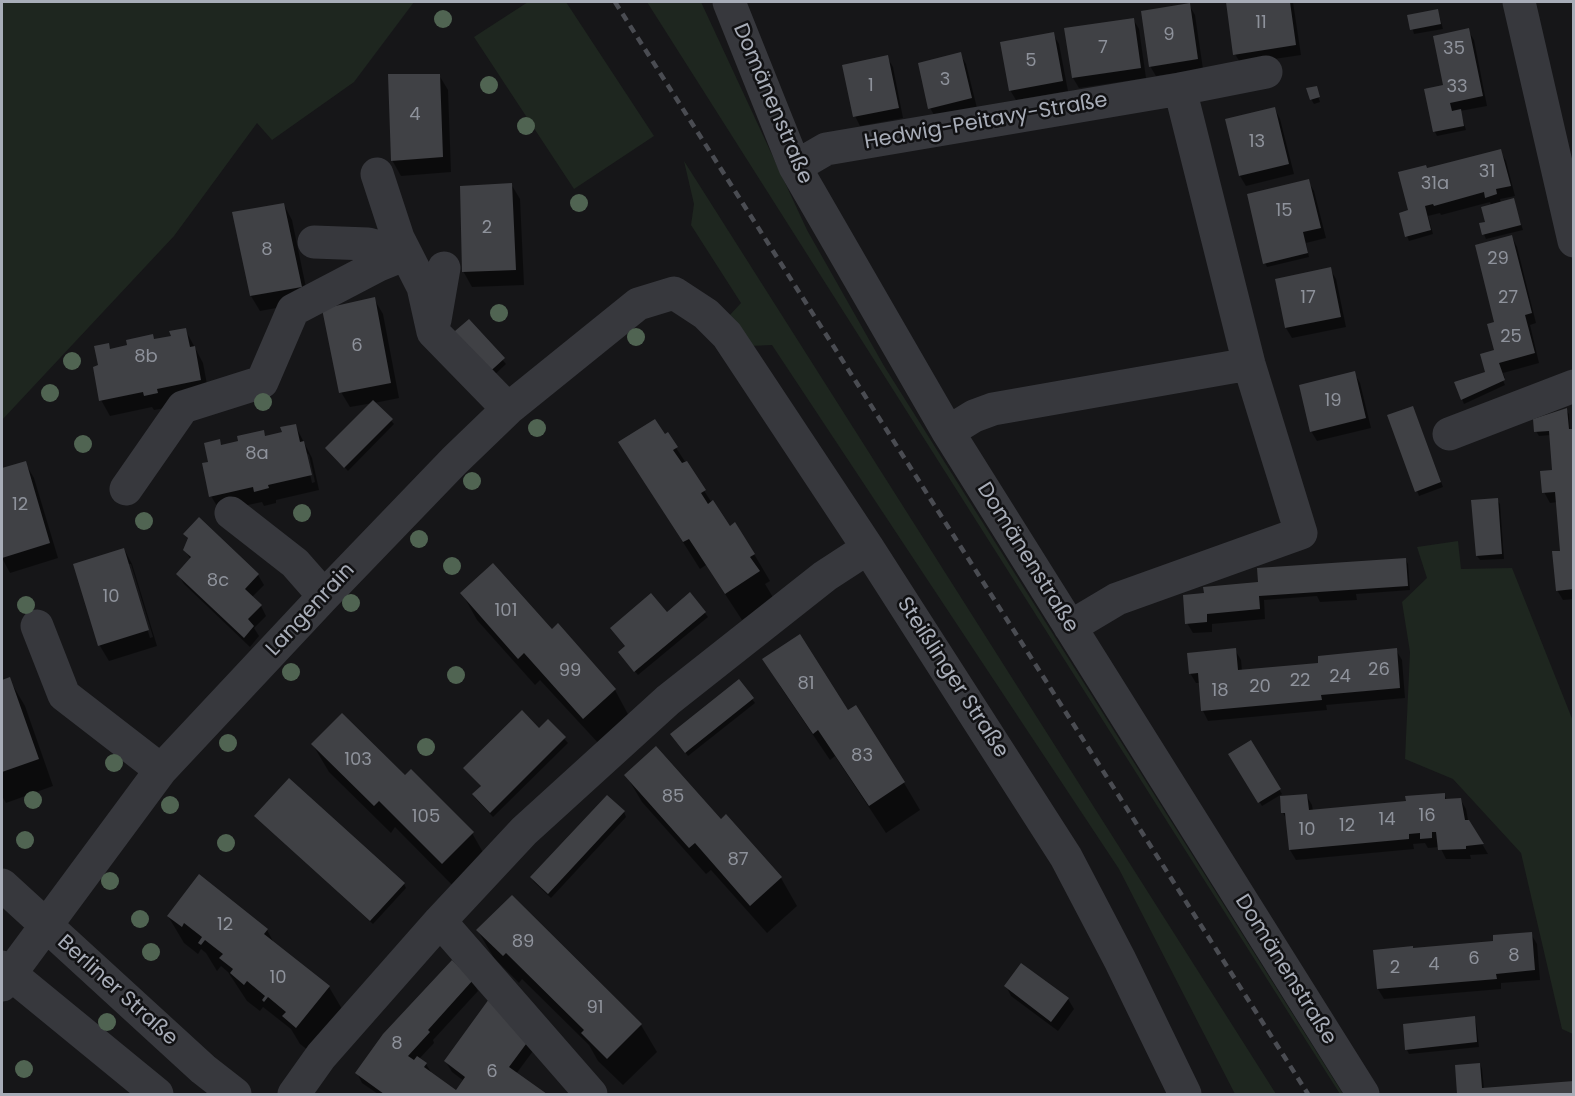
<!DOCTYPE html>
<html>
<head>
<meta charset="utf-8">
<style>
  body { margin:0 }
  #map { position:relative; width:1575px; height:1096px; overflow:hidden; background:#161618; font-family:Poppins,sans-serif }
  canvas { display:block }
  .frame { position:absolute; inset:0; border:3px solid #a8adb8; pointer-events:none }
</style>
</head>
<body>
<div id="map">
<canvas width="1575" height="1096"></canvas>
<div class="frame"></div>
</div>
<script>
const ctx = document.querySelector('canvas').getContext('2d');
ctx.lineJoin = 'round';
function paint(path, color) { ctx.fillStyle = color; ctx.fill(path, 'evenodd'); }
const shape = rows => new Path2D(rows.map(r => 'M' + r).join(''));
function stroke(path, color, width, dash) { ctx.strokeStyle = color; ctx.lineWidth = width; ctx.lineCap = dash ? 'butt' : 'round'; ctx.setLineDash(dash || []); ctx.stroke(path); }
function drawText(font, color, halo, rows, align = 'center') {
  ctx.font = font + ' Poppins,sans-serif'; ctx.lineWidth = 5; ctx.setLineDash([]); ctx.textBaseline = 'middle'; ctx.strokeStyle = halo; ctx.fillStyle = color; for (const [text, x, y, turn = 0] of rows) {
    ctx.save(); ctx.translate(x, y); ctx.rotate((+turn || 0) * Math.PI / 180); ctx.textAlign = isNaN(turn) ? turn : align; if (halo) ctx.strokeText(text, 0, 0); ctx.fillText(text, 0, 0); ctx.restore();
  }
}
const green = shape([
  [2,2,414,2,354,82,272,140,257,123,174,236,2,420],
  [528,2,566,2,654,136,574,189,474,37],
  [647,2,701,2,807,230,884,366,1343,1094,1340,1094],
  [684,161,1276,1094,1235,1094,1119,869,772,345,749,346,729,316,741,303,691,225,694,204],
  [1458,541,1461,569,1512,568,1573,721,1573,1034,1562,1029,1521,853,1453,779,1405,759,1410,652,1402,602,1427,578,1417,547]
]);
const shadow = shape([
  [1228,2,1293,2,1301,55,1241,64,1235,54],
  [1189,5,1195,15,1203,69,1156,76,1150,66],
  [1438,11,1443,29,1414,34,1409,16],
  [1133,19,1139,29,1146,78,1079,88,1073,78],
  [1468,30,1474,40,1487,106,1460,111,1466,130,1437,136,1435,132,1445,86],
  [1053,34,1059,44,1068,91,1016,100,1010,90],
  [960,54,966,64,977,108,936,118,930,108],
  [887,57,893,67,903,118,860,126,855,116],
  [439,75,448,90,451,172,401,176,392,160],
  [1316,90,1320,102,1314,104,1311,99],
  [1275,109,1280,119,1294,174,1246,186,1240,176,1227,120],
  [1500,151,1506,161,1515,196,1500,199,1501,203,1513,200,1523,230,1486,239,1480,225,1487,223,1491,206,1490,202,1441,215,1440,213,1428,216,1433,234,1409,241,1407,236,1410,211,1427,170],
  [1308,181,1314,191,1326,238,1306,243,1309,257,1267,267,1265,263],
  [511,184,520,199,524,285,472,287,463,271],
  [284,205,292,220,309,302,260,311,251,296,233,213],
  [1512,237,1517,247,1536,323,1530,325,1539,363,1503,373,1505,378,1502,378,1505,385,1464,404,1462,399,1487,373,1496,352,1496,323],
  [1330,269,1336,279,1346,327,1292,338,1286,328,1276,280],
  [374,299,383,314,399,398,374,403,394,424,348,471,327,448,373,403,350,407,341,392],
  [469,321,506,364,488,381],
  [185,329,203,363,209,395,165,404,166,408,154,410,152,407,110,416,101,400,99,366,108,345,111,350,129,347,152,336,155,341,172,337],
  [1354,373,1360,383,1371,428,1317,441,1311,431],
  [1566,410,1569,414,1570,431,1574,430,1574,599,1563,600,1557,590,1562,552,1558,502,1550,503,1544,492,1554,471,1551,435,1539,436,1536,431],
  [1415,412,1443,487,1419,496,1389,416],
  [295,425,312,458,319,490,276,500,276,503,264,506,262,502,220,511,211,496,210,464,219,441,222,446,240,442,263,432,266,437,283,433],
  [305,451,309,455,315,482,312,483],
  [667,434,712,503,729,528,754,554,770,581,765,584,774,599,742,620,706,565,700,569,620,443],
  [25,463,34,478,58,558,10,573,2,558,2,470],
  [1497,500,1500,504,1504,559,1480,560,1477,556],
  [185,534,258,575,264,585,252,597,261,606,266,616,254,628,259,636,250,647,184,584,178,574,191,560,185,550,189,540],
  [124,549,132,564,157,646,109,661,100,646,75,565],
  [128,564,131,564,153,637,150,638],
  [1406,560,1408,564,1410,590,1356,594,1357,600,1320,602,1317,596,1264,600,1265,619,1212,624,1212,632,1193,633,1187,623,1205,595,1260,583],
  [462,593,551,631,615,690,630,718,600,745,540,680,535,685,477,620],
  [690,594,708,617,638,675,623,657,666,614],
  [1235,650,1241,660,1242,671,1320,664,1396,650,1402,660,1405,698,1326,705,1327,710,1208,721,1203,711,1200,683,1196,683,1190,673],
  [764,659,904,783,920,810,886,833,835,756,830,760,780,686],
  [9,679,25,706,53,786,6,803,2,796,2,682],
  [752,699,755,703,688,756,675,739],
  [548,721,568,743,493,817,476,799,473,795,482,787,465,768,539,730],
  [1250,742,1282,794,1262,806,1230,754],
  [313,745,405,777,472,833,488,861,458,891,395,827,391,833,329,772],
  [626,775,721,821,726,817,781,878,797,906,767,933,711,870,706,874,642,802],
  [1444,794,1447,800,1460,799,1466,809,1468,820,1488,854,1470,855,1471,859,1446,859,1440,847,1428,848,1425,843,1413,844,1414,849,1296,860,1290,850,1288,822,1283,813,1306,795,1312,805,1313,811,1407,803],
  [624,812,626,817,551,898,534,882,531,877],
  [256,816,404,884,406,888,373,924,259,820],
  [168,916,267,930,275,945,329,987,345,1014,313,1054,300,1044,291,1029,263,1007,260,1011,247,1001,228,972,221,966,217,971,206,953,201,949,198,954,184,943],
  [478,931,641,1025,657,1052,623,1085,598,1061,589,1045,522,979,519,983,494,958],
  [1531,934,1537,944,1540,980,1501,983,1501,989,1384,999,1378,989,1413,950,1495,942],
  [472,981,478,991,433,1040,434,1043,419,1059,426,1064,432,1074,456,1092,464,1081,452,1072,446,1062,489,1001,536,1047,516,1074,544,1094,378,1094,362,1083,357,1073],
  [1006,986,1068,999,1074,1009,1058,1031,1011,996],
  [1474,1018,1476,1022,1479,1047,1409,1054,1407,1050],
  [1480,1064,1482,1069,1484,1089,1574,1083,1574,1094,1458,1094,1456,1066]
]);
const building = shape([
  [1226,2,1290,2,1296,45,1233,55],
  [1190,3,1198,59,1149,67,1141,11],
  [1438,9,1441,24,1410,30,1407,15],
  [1134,18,1141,68,1072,78,1064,28],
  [1469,28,1483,96,1450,103,1452,111,1461,109,1464,126,1433,132,1424,89,1443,85,1433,36],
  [1054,32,1063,81,1009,91,1000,42],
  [961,52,972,98,928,109,918,63],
  [888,55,899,108,853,117,842,65],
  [388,74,440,74,443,157,391,161],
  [1317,86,1320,97,1310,100,1306,88],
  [1275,107,1289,164,1239,176,1225,119],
  [1501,149,1511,186,1496,189,1497,194,1485,198,1484,192,1434,206,1433,204,1425,206,1431,230,1405,237,1399,213,1408,210,1398,172,1426,165,1427,168],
  [1309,179,1321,228,1303,232,1308,253,1263,264,1247,194],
  [512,183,516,270,462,272,460,186],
  [1514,198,1521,225,1482,235,1479,223,1485,222,1481,207],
  [284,203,302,287,250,296,232,212],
  [1512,235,1532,313,1525,315,1535,353,1499,363,1505,380,1461,400,1454,382,1485,372,1480,354,1494,350,1487,324,1494,322,1475,245],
  [1331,267,1341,317,1285,328,1275,279],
  [375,297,391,383,339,393,322,309],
  [469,319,505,358,484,377,448,337],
  [186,328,190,347,195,346,201,380,157,389,158,393,144,396,143,392,99,401,93,367,98,365,94,346,109,343,110,349,127,345,126,340,153,334,154,339,171,336,169,331],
  [1355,371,1366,418,1310,432,1299,385],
  [373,400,393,419,344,468,325,448],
  [1413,406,1441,482,1415,492,1387,415],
  [1567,408,1569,429,1574,429,1574,589,1556,591,1552,551,1560,551,1555,492,1542,493,1540,471,1552,470,1549,431,1534,432,1533,419],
  [655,419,665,434,668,432,678,447,673,450,682,463,687,461,706,490,701,493,708,504,713,500,730,526,735,522,755,554,750,557,760,571,725,594,689,539,683,542,618,442],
  [296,424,300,442,304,441,312,475,268,485,269,488,254,492,253,487,209,497,202,463,208,462,204,443,220,439,221,445,238,441,237,436,264,430,265,436,282,432,280,427],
  [26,461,50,543,2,558,2,468],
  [1498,498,1502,554,1476,556,1471,500],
  [199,517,259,574,245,589,262,605,248,619,254,626,244,638,176,574,191,557,183,550,188,538,183,534],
  [124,548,149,630,98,646,73,564],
  [1406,558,1408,586,1259,596,1260,609,1207,614,1207,622,1185,624,1183,595,1204,593,1203,587,1258,582,1257,568],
  [493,563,552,629,558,623,616,689,583,719,524,653,518,659,460,593],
  [690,592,706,612,634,672,618,652,625,646,610,628,651,593,667,612],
  [800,634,848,710,856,705,905,782,869,806,818,730,813,734,762,659],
  [1236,648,1238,670,1318,663,1318,656,1397,648,1400,688,1321,695,1322,700,1201,711,1198,673,1189,674,1187,653],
  [10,677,39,759,2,772,2,680],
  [739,679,754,698,685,753,670,734],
  [522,710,539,728,548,719,566,737,490,813,472,794,481,786,463,768],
  [342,713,405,775,411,769,474,832,442,864,379,801,374,806,311,744],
  [1251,740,1281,789,1258,803,1228,754],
  [656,746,721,819,726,814,782,877,750,906,695,843,689,848,624,775],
  [289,778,405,883,370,921,254,816],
  [1445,793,1445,799,1461,798,1465,820,1469,820,1484,844,1466,846,1466,849,1438,850,1436,832,1432,832,1432,838,1420,839,1420,833,1409,834,1409,839,1289,850,1285,813,1281,813,1280,796,1307,794,1309,810,1406,801,1405,796],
  [607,795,625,811,548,894,530,877],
  [199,874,268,929,264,934,330,986,296,1028,282,1016,286,1012,268,997,264,1002,262,1000,265,996,247,981,244,985,230,973,233,969,219,958,223,954,205,940,201,945,198,943,202,937,184,923,182,927,167,916],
  [512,895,642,1024,607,1059,581,1033,584,1030,506,953,503,956,476,930],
  [1532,932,1535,970,1496,974,1497,979,1377,989,1373,950,1413,946,1413,948,1493,941,1493,935],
  [452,960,473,980,428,1030,430,1032,408,1056,414,1060,417,1056,427,1063,424,1067,456,1090,465,1077,444,1061,489,999,532,1036,509,1067,547,1094,384,1094,355,1073,383,1034],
  [1021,963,1069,998,1051,1022,1004,986],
  [1475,1016,1477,1042,1405,1050,1403,1024],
  [1480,1063,1482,1088,1574,1081,1574,1094,1457,1094,1455,1065]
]);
const minor = shape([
  [729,2,795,167,948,432,1363,1094],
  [1519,2,1574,241],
  [1180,89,1266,72],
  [795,167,826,149,1180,89,1249,364,1301,533,1117,599,1070,627],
  [377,174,398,238,423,287,433,332,508,409],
  [314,242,368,244,406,254],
  [435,320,444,268],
  [948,432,974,416,993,409,1249,364],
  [1449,434,1574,386],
  [126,489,183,407,262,382,293,310,379,265,406,254],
  [231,513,295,563,324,596],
  [37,626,64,695,161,770],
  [2,885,203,1069,235,1094],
  [440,921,591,1094],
  [2,967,157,1094],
  [2,985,161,770,324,596,454,461,508,409,638,304,674,293,706,314,727,335,868,548,1066,857,1120,960,1185,1094],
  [294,1094,321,1056,440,921,524,831,668,700,825,576,868,548]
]);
const rail = shape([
  [615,2,1308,1094]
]);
const trees = [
  [443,19],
  [489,85],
  [526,126],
  [579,203],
  [499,313],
  [636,337],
  [72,361],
  [50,393],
  [263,402],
  [537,428],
  [83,444],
  [472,481],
  [302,513],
  [144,521],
  [419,539],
  [452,566],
  [351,603],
  [26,605],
  [291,672],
  [456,675],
  [228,743],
  [426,747],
  [114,763],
  [33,800],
  [170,805],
  [25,840],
  [226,843],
  [110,881],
  [140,919],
  [151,952],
  [107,1022],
  [24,1069]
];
const numberNames = [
  ["11",1261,23],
  ["9",1169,35],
  ["7",1103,48],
  ["35",1454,49],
  ["5",1031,61],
  ["3",945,80],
  ["1",871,86],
  ["33",1457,87],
  ["4",415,115],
  ["13",1257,142],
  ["31",1487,172],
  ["31a",1435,184],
  ["15",1284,211],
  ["2",487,228],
  ["8",267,250],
  ["29",1498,259],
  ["17",1308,298],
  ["27",1508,298],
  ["25",1511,337],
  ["6",357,346],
  ["8b",146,357],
  ["19",1333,401],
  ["8a",257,454],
  ["12",20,505],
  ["8c",218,581],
  ["10",111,597],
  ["101",506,611],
  ["26",1379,670],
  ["99",570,671],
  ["24",1340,677],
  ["22",1300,681],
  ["81",806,684],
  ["20",1260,687],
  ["18",1220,691],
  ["83",862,756],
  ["103",358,760],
  ["85",673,797],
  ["16",1427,816],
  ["105",426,817],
  ["14",1387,820],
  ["12",1347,826],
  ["10",1307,830],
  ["87",738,860],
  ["12",225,925],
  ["89",523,942],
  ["8",1514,956],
  ["6",1474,959],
  ["4",1434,965],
  ["2",1395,968],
  ["10",278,978],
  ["91",595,1008],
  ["8",397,1044],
  ["6",492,1072]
];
const streetNames = [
  ["Domänenstraße",772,104,67],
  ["Hedwig-Peitavy-Straße",986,122,-10],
  ["Domänenstraße",1027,558,58],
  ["Langenrain",311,610,-47],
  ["Steißlinger Straße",952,678,57],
  ["Domänenstraße",1285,970,58],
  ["Berliner Straße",117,991,42]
];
paint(green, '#1e261f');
paint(shadow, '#0007');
paint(building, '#404145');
stroke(minor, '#37383d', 33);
stroke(rail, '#4a4c52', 4.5, [8, 6]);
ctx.fillStyle = '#506452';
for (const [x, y] of trees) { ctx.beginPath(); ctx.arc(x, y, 9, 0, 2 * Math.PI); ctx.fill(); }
drawText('18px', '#8e929b', null, numberNames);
drawText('21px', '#a8adb8', '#111113', streetNames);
</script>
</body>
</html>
